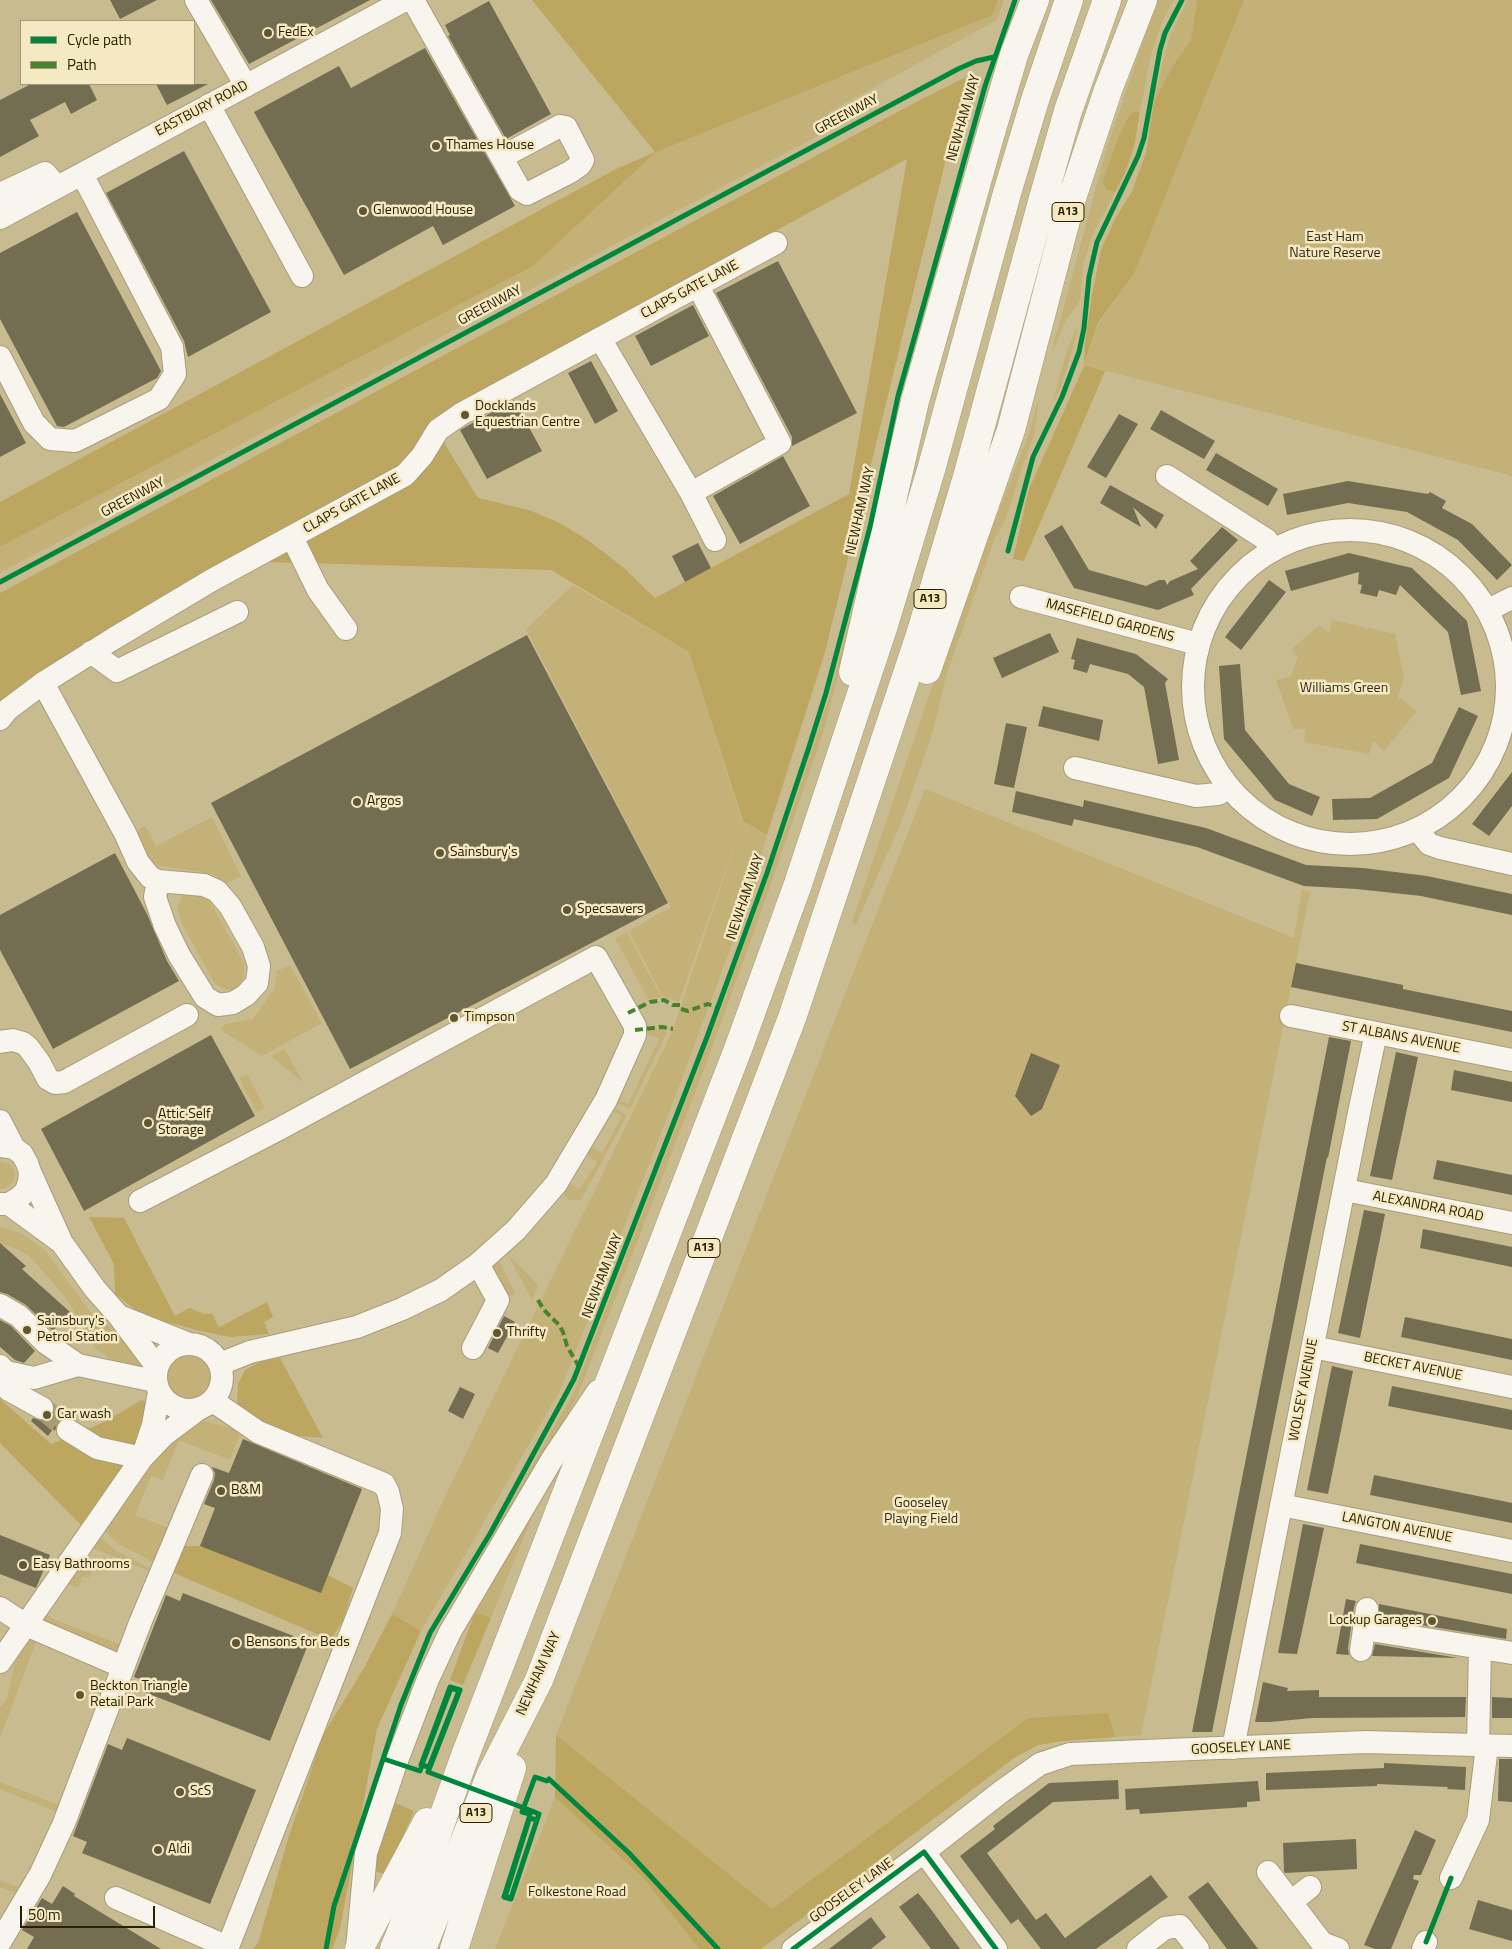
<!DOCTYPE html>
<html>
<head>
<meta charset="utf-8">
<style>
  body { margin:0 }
  #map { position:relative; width:1512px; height:1949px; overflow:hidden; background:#c9bb90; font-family:"Titillium Web",sans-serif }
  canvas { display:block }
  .legend { position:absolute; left:20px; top:20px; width:175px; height:65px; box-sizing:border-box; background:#f5e9c3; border:1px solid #a49975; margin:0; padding:6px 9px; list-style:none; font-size:15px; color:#2a2000 }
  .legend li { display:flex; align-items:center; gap:10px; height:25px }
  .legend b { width:25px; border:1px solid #a49975 }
  .scale { position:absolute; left:20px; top:1906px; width:135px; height:22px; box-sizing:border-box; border:2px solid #2a2000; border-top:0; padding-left:6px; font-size:15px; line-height:18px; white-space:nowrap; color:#2a2000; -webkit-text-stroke:4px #f5e9c3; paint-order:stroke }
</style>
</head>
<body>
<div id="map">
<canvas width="1512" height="1949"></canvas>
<ul class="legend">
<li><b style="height:6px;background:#00873e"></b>Cycle path</li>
<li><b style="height:6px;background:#48832e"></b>Path</li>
</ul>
<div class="scale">50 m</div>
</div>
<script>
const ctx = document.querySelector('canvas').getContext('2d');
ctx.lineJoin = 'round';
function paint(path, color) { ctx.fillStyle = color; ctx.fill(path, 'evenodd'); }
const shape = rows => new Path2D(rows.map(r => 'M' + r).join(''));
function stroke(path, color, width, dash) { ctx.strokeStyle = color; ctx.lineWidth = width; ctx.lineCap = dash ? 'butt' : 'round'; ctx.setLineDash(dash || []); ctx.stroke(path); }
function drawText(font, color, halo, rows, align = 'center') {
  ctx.font = font + ' "Titillium Web",sans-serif'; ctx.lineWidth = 5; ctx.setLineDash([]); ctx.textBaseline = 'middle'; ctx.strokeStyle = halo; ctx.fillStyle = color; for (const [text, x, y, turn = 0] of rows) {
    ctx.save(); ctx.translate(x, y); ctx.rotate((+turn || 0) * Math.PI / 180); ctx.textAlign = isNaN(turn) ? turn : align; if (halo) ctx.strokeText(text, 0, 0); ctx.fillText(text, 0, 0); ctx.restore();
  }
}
const green = shape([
  [544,0,1004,0,997,20,829,112,836,126,0,573,0,547,533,266,655,152],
  [1157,0,1174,0,1164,18,1152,50,1140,112,1133,111,1106,190,1115,192,1092,236,1083,266,1080,301,1067,319,1051,354,1107,147],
  [1188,0,1197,0,1191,40,1172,67,1154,102,1164,56,1171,34],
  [1244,0,1512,0,1512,476,1084,365,1099,323,1134,274],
  [1078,326,1072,352,1060,389,1053,401,1067,350],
  [1039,399,1034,436,1022,468,1005,521,995,538,946,676,933,732,901,823,856,924,852,922,938,669,1029,433],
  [884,501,823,733,765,901,705,1067,577,1397,455,1612,450,1610,573,1394,721,1009,791,814,831,691,876,517],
  [573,585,689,652,742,821,767,835,747,904,674,1100,560,1391,421,1631,392,1614,447,1492,673,1030,738,835,679,1002,662,996,629,931,671,907,526,629],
  [1332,620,1395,634,1404,678,1398,697,1417,711,1384,751,1373,741,1369,754,1304,742,1306,728,1293,729,1276,680,1290,677,1298,658,1292,649,1319,625,1329,634],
  [925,789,1294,938,1302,890,1310,892,1141,1735,1063,1741,1038,1745,1014,1758,761,1949,734,1949,556,1735],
  [212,817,241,876,227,883,213,874,160,866,150,862,136,835,140,829,145,826,156,846],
  [195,892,211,903,244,963,244,977,237,988,227,990,215,984,182,924,177,908,184,893],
  [627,932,661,997,648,999,615,938],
  [290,965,322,1023,262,1056,221,1030,225,1024,253,1019,274,989,277,971],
  [661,1029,667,1032,630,1109,616,1102,618,1100,628,1104,659,1039,647,1034,648,1030],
  [285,1049,303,1082,271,1056],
  [247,1074,265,1108,257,1112,239,1078],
  [614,1108,627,1115,581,1200,570,1200,561,1193,568,1182,579,1189,595,1166,597,1162,586,1154,591,1147,602,1153,622,1116,613,1111],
  [0,1162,10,1164,15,1172,14,1181,4,1189,0,1189],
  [0,1227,21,1233,45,1250,92,1314,123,1337,138,1356,139,1367,122,1366,96,1349,65,1297,49,1278,30,1257,13,1247,0,1245],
  [507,1253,538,1285,532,1300],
  [498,1259,515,1293,506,1298,489,1267],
  '167 1377a22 22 0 1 1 44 0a22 22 0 1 1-44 0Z',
  [205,1421,241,1431,230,1460,179,1440,163,1480,151,1476,135,1515,171,1529,157,1564,117,1543,104,1530,174,1435,191,1423],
  [535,1510,491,1618,475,1612],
  [100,1537,116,1551,155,1571,154,1573,93,1548],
  [82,1564,93,1567,89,1578,82,1576,78,1588,68,1584],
  [47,1615,55,1620,125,1646,122,1655,41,1623],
  [31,1638,37,1639,0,1738,0,1707,7,1699,15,1662],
  [0,1782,62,1806,60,1813,0,1789],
  [555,1797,644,1879,699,1949,495,1949],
  [24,1877,26,1877,18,1894,0,1887,0,1880,18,1887]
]);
const forest = shape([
  [532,0,998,0,992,15,656,152,533,266,0,547,0,502,616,169,655,152],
  [1197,0,1244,0,1134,274,1098,323,1084,365,1105,371,1024,561,1013,559,1029,489,1084,366,1085,343,1092,295,1101,250,1115,219,1132,191,1146,153,1154,102,1172,67,1191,40],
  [972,74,945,163,825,652,767,835,743,821,689,652,551,570,267,562,0,708,0,593,920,100],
  [907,159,849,494,655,598,624,568,592,543,562,524,529,510,478,498,430,420],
  [1133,111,1140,112,1134,147,1124,175,1115,192,1106,190,1103,181,1116,143,1126,121],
  [89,1217,124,1218,175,1316,189,1308,204,1314,212,1314,219,1327,267,1302,273,1317,264,1322,269,1334,230,1337,200,1331,164,1321,136,1310,115,1294,114,1264],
  [280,1358,323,1438,285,1435,237,1407,238,1384,245,1370,262,1361],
  [0,1399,51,1444,100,1424,142,1400,163,1413,81,1525,0,1443],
  [183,1546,200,1546,328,1575,353,1588,343,1620,331,1640,174,1573],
  [475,1612,491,1618,463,1685,450,1680],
  [392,1614,421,1631,377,1729,340,1929,332,1949,253,1949,258,1943,288,1839,323,1735,364,1668],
  [1108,1713,1115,1737,1063,1741,1038,1745,1014,1758,761,1949,699,1949,644,1879,555,1797,556,1735,772,1909,1028,1718],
  [395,1803,414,1811,386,1875,370,1869]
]);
const building = shape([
  [110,0,157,0,120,19],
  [211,0,370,0,249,64],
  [489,1,551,114,506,139,448,36,450,35,445,25],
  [425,48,515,206,443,245,433,226,344,275,254,112,339,66,351,88],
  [31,84,89,84,97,100,71,114,65,102,30,120,39,136,0,157,0,100],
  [156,84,208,84,167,105],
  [184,151,271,312,188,357,184,341,106,193],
  [77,212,161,371,157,378,64,427,57,426,0,319,0,253],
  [778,261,857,413,792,446,792,437,716,293],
  [693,305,709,336,651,366,635,336],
  [591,361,618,411,595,424,568,373],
  [0,394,26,443,0,457],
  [514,400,542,451,487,479,460,430],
  [1161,410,1215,441,1204,459,1150,429],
  [1119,414,1138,424,1106,478,1087,467],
  [1216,453,1278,489,1268,506,1206,470],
  [783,456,810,506,740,544,713,496],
  [1348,481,1428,494,1430,492,1446,501,1442,508,1472,524,1512,565,1497,580,1458,540,1407,512,1348,503,1287,515,1283,494],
  [1110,485,1164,515,1156,529,1133,507,1141,527,1100,503],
  [1062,525,1089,570,1146,586,1159,580,1165,580,1167,585,1170,581,1198,569,1190,561,1222,527,1238,540,1191,589,1194,595,1158,610,1074,588,1044,536],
  [698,543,711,568,685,582,672,556],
  [1349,553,1412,568,1467,621,1481,691,1461,695,1448,632,1400,585,1396,595,1379,590,1377,597,1360,593,1362,585,1358,584,1359,572,1291,591,1285,571],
  [1269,580,1286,592,1241,650,1225,637],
  [1050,633,1059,652,1002,678,993,658],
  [527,635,668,903,350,1069,211,803],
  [1077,638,1136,654,1168,679,1165,683,1179,760,1158,764,1144,687,1128,674,1090,664,1087,673,1073,669,1075,660,1071,659],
  [1240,664,1245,730,1289,784,1320,797,1312,816,1275,800,1224,739,1219,666],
  [1043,706,1103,720,1099,741,1038,726],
  [1459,707,1478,716,1449,778,1377,819,1333,820,1332,799,1370,798,1432,763],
  [1006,723,1027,727,1014,788,994,784],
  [1512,772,1512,806,1489,836,1472,824],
  [1016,791,1083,807,1084,800,1206,828,1306,865,1363,868,1427,876,1512,894,1512,915,1421,896,1357,889,1304,886,1197,847,1074,819,1072,826,1012,812],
  [115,853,147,914,167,961,179,981,53,1049,0,950,0,915],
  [1296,963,1403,985,1403,989,1512,1011,1512,1032,1291,987],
  [211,1035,255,1116,84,1211,41,1129],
  [1329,1037,1351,1041,1328,1158,1327,1157,1212,1732,1192,1732],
  [1396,1052,1418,1057,1392,1180,1370,1176],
  [1031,1053,1060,1065,1042,1109,1031,1116,1015,1096],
  [1454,1070,1512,1082,1512,1102,1451,1090],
  [1437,1160,1512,1175,1512,1195,1433,1179],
  [1364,1210,1385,1214,1360,1338,1338,1333],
  [1423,1229,1512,1247,1512,1267,1420,1248],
  [0,1243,26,1266,22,1269,70,1312,53,1331,26,1305,7,1294,0,1292],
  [504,1316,515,1322,498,1353,488,1348],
  [1405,1317,1512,1339,1512,1360,1401,1337],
  [0,1320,11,1326,35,1351,24,1363,15,1360,0,1347],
  [1332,1366,1353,1371,1328,1494,1307,1490],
  [1392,1386,1512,1410,1512,1430,1388,1406],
  [460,1387,475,1394,463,1419,448,1411],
  [54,1412,62,1418,57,1424,55,1431,53,1429,48,1436,31,1421,33,1418,42,1421,48,1419],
  [243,1439,362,1489,321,1593,200,1546,215,1508,204,1504,214,1480,215,1473,212,1467,229,1473],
  [1374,1475,1512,1503,1512,1523,1370,1495],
  [1303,1524,1324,1528,1297,1654,1278,1653],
  [0,1535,50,1555,36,1588,0,1574],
  [1360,1544,1512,1574,1512,1594,1356,1563],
  [183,1593,309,1642,270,1741,144,1692,148,1682,134,1677,166,1595,180,1601],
  [1346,1599,1356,1601,1354,1607,1348,1648,1349,1655,1336,1654],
  [1379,1604,1507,1629,1506,1639,1379,1618],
  [1375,1644,1458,1658,1372,1656],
  [1263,1682,1288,1688,1287,1691,1319,1690,1319,1697,1466,1697,1465,1717,1312,1718,1270,1722,1255,1722],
  [1492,1697,1512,1698,1512,1718,1492,1718],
  [127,1738,256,1790,210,1904,82,1853,87,1842,73,1836,108,1744,122,1750],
  [1499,1759,1512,1759,1512,1802,1498,1801],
  [1384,1763,1466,1767,1465,1790,1447,1789,1448,1787,1377,1784,1377,1786,1266,1790,1266,1773,1384,1768],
  [1118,1780,1119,1799,1053,1802,987,1853,1036,1920,1046,1913,1065,1938,1151,1875,1168,1897,1096,1949,1041,1949,1018,1919,1011,1924,960,1856,995,1829,993,1826,1049,1783],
  [1258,1781,1260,1801,1247,1802,1247,1807,1140,1814,1139,1809,1126,1810,1125,1789],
  [1415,1830,1436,1840,1421,1875,1414,1875,1413,1879,1419,1881,1391,1949,1375,1949,1364,1945],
  [1356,1839,1357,1869,1285,1873,1284,1871,1283,1843],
  [1208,1882,1258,1949,1227,1949,1188,1897],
  [63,1886,75,1894,74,1896,161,1949,27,1949,34,1937,22,1930,42,1898,52,1904],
  [918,1893,930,1908,960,1949,931,1949,899,1907],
  [1478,1900,1512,1910,1512,1941,1469,1929],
  [871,1917,886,1937,871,1949,829,1949]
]);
const minorTunnel = shape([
  [42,1408,68,1430]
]);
const minor = shape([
  [196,0,246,86],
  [413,0,520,190,527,194,570,172,580,165,583,160,566,127,560,126,502,157],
  [209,105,302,276],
  [0,194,45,173,57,187],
  [0,218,405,0],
  [601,340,691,493,715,540],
  [0,357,34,423,50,439,75,441,159,399,175,374,172,347,82,174],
  [1167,476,1267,540,1273,549],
  [691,493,780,443,698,286],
  '1193 687a157 157 0 1 1 314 0a157 157 0 1 1-314 0Z',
  [292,537,318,590,346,629],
  [1021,597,1198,644],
  [1488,610,1512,598],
  [91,652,117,671,237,612],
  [43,683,125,833,138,862,150,877,158,881,204,885,217,891,230,906,253,947,259,966,257,983,246,995,233,1003,218,1005,205,997,179,955,165,926,155,897,158,881],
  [0,719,7,710,43,683,113,639,212,580,405,475,422,456,438,430,461,414,776,243],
  [1075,768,1196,796,1218,794,1229,788],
  [1417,829,1429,844,1440,848,1512,864],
  [1291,1016,1512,1060],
  [0,1042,13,1040,23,1043,28,1047,39,1062,48,1079,55,1083,64,1082,187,1015],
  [0,1121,14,1148],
  [0,1146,14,1148,22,1154,27,1163,30,1172,29,1182,26,1191,19,1198,9,1204,0,1204],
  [30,1172,62,1243,95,1289,118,1315,157,1367],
  [1345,1190,1512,1223],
  [140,1201,279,1129,596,957,635,1026,635,1035,606,1100,556,1184,516,1230,478,1264,441,1290,402,1309,357,1327,250,1352,220,1364],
  [9,1204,61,1242],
  [0,1305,19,1316,46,1343,78,1365,155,1381],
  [119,1316,189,1344],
  '156 1377a33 33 0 1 1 66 0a33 33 0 1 1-66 0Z',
  [1313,1347,1512,1387],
  [473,1348,498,1300,478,1264],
  [0,1366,6,1372,34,1378,78,1365],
  [6,1372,3,1383,9,1390,42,1408],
  [213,1401,258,1432,384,1484,388,1492,392,1509,390,1533,227,1949],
  [68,1430,97,1448,142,1458],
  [144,1452,153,1425,159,1392],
  [1281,1505,1512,1551],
  [0,1608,26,1625,123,1667],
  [1364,1629,1512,1653],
  [1361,1650,1367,1609],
  [0,1662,142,1458,164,1435,196,1411],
  [1478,1746,1480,1648],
  [1233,1748,1360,1108,1376,1033],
  [924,1852,996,1949],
  [1268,1872,1322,1943,1338,1949],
  [1451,1878,1478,1820,1487,1746],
  [116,1898,228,1947],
  [1291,1902,1310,1887],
  [0,1942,40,1875,64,1823,140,1623,202,1475],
  [357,1948,366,1853,396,1763,428,1679,450,1632,551,1461,598,1391],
  [793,1949,924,1852,1002,1791,1040,1764,1070,1754,1366,1742,1512,1746],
  [1138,1949,1165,1928,1180,1926,1198,1949],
  [1423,1949,1426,1942]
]);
const highway = shape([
  [927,670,1011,430,1071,201,1108,90,1143,0],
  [853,672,915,401,990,136,1014,55,1035,0],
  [359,1949,427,1822],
  [394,1949,409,1912,466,1753,738,1049,798,884,884,625,931,470,1007,193,1035,100,1069,0],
  [422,1949,491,1774,539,1680,792,1018,920,635,967,477,1042,202,1068,111,1107,0],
  [454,1949,512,1768]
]);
const quiet = shape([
  [681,1009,688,1011,708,1004,718,1008],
  [628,1013,650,1002,664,1000,673,1005,683,1005],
  [635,1030,662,1027,673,1029],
  [538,1300,544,1310,559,1325,563,1332,567,1346,579,1367]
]);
const cycleway = shape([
  [1008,551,1033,457,1062,397,1079,352,1084,328,1089,277,1097,242,1138,156,1144,138,1160,50,1165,33,1182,0],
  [0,582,958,69,976,61,994,57],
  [384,1759,420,1771,424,1759,451,1688,459,1691,429,1767,421,1765,450,1687,460,1690,428,1772,532,1811,539,1814,511,1899,504,1897,529,1818,537,1820,511,1898,505,1897,528,1823,530,1814,522,1812,535,1777,547,1781,549,1779,629,1853,718,1949],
  [1426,1942,1451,1878],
  [326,1949,334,1906,401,1705,430,1633,491,1532,574,1379,707,1037,767,873,809,747,826,693,870,527,898,396,985,86,1015,0],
  [793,1949,924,1852,996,1949]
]);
const markers = [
  [268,33,5,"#625632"],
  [436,146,5,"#625632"],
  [363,211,5,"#625632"],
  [465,415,5,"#625632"],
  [357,802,5,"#625632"],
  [440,853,5,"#625632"],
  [567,910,5,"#625632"],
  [454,1018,5,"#625632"],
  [148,1123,5,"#625632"],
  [27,1330,5,"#625632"],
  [497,1333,5,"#625632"],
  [47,1415,5,"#625632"],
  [221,1491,5,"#625632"],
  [23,1565,5,"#625632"],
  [1432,1621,5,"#625632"],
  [236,1643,5,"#625632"],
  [80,1695,5,"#625632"],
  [180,1792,5,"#625632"],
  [158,1850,5,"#625632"]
];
const shields = [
  [1068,212,32],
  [930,599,32],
  [704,1248,32],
  [476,1813,32]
];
const shieldNames = [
  ["A13",1068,212],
  ["A13",930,599],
  ["A13",704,1248],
  ["A13",476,1813]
];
const poiNames = [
  ["FedEx",278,33],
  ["Thames House",446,146],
  ["Glenwood House",373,211],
  ["Docklands",475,407],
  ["Equestrian Centre",475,423],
  ["Argos",367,802],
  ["Sainsbury's",450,853],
  ["Specsavers",577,910],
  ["Timpson",464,1018],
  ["Attic Self",158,1115],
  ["Storage",158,1131],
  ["Sainsbury's",37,1322],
  ["Petrol Station",37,1338],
  ["Thrifty",507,1333],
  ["Car wash",57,1415],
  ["B&M",231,1491],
  ["Easy Bathrooms",33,1565],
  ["Lockup Garages",1422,1621,"right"],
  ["Bensons for Beds",246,1643],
  ["Beckton Triangle",90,1687],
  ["Retail Park",90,1703],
  ["ScS",190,1792],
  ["Aldi",168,1850]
];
const streetNames = [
  ["EASTBURY ROAD",202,109,-28],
  ["GREENWAY",847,115,-28],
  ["NEWHAM WAY",964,118,-74],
  ["CLAPS GATE LANE",690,290,-28],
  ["GREENWAY",490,306,-28],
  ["GREENWAY",133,498,-28],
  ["CLAPS GATE LANE",352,504,-29],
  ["NEWHAM WAY",861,511,-77],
  ["MASEFIELD GARDENS",1110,621,15],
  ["NEWHAM WAY",746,897,-71],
  ["ST ALBANS AVENUE",1401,1038,11],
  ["ALEXANDRA ROAD",1428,1207,11],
  ["NEWHAM WAY",603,1276,-69],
  ["BECKET AVENUE",1413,1367,11],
  ["WOLSEY AVENUE",1304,1390,-79],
  ["LANGTON AVENUE",1397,1528,11],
  ["NEWHAM WAY",539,1674,-66],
  ["GOOSELEY LANE",1241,1748,-3],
  ["GOOSELEY LANE",852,1891,-36]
];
const parkNames = [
  ["East Ham",1335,238],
  ["Nature Reserve",1335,254],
  ["Williams Green",1344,689],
  ["Gooseley",921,1504],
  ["Playing Field",921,1520],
  ["Folkestone Road",577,1893]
];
paint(green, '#c4b178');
paint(forest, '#bda760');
paint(building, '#736d52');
stroke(minorTunnel, '#a99c73', 22, [22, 11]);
stroke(minor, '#a89d7b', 24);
stroke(highway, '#a89d7b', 29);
stroke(minor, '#f7f5ee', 22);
stroke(highway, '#f7f5ee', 28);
stroke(quiet, '#48832e', 4, [8, 4]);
stroke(cycleway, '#00873e', 5);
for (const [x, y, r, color] of markers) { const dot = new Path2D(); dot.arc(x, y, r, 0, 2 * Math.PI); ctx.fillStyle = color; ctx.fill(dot); stroke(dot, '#f5e9c3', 2); }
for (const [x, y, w] of shields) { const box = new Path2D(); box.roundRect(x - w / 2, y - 9.5, w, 19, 4); ctx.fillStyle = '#f5e9c3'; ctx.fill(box); stroke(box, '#2a2000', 1); }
drawText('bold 12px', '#2a2000', null, shieldNames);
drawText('14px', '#2a2000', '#f5e9c3', poiNames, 'left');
drawText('14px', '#2a2000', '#f5e9c3', streetNames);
drawText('14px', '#312a15', '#f5e9c3', parkNames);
</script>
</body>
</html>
